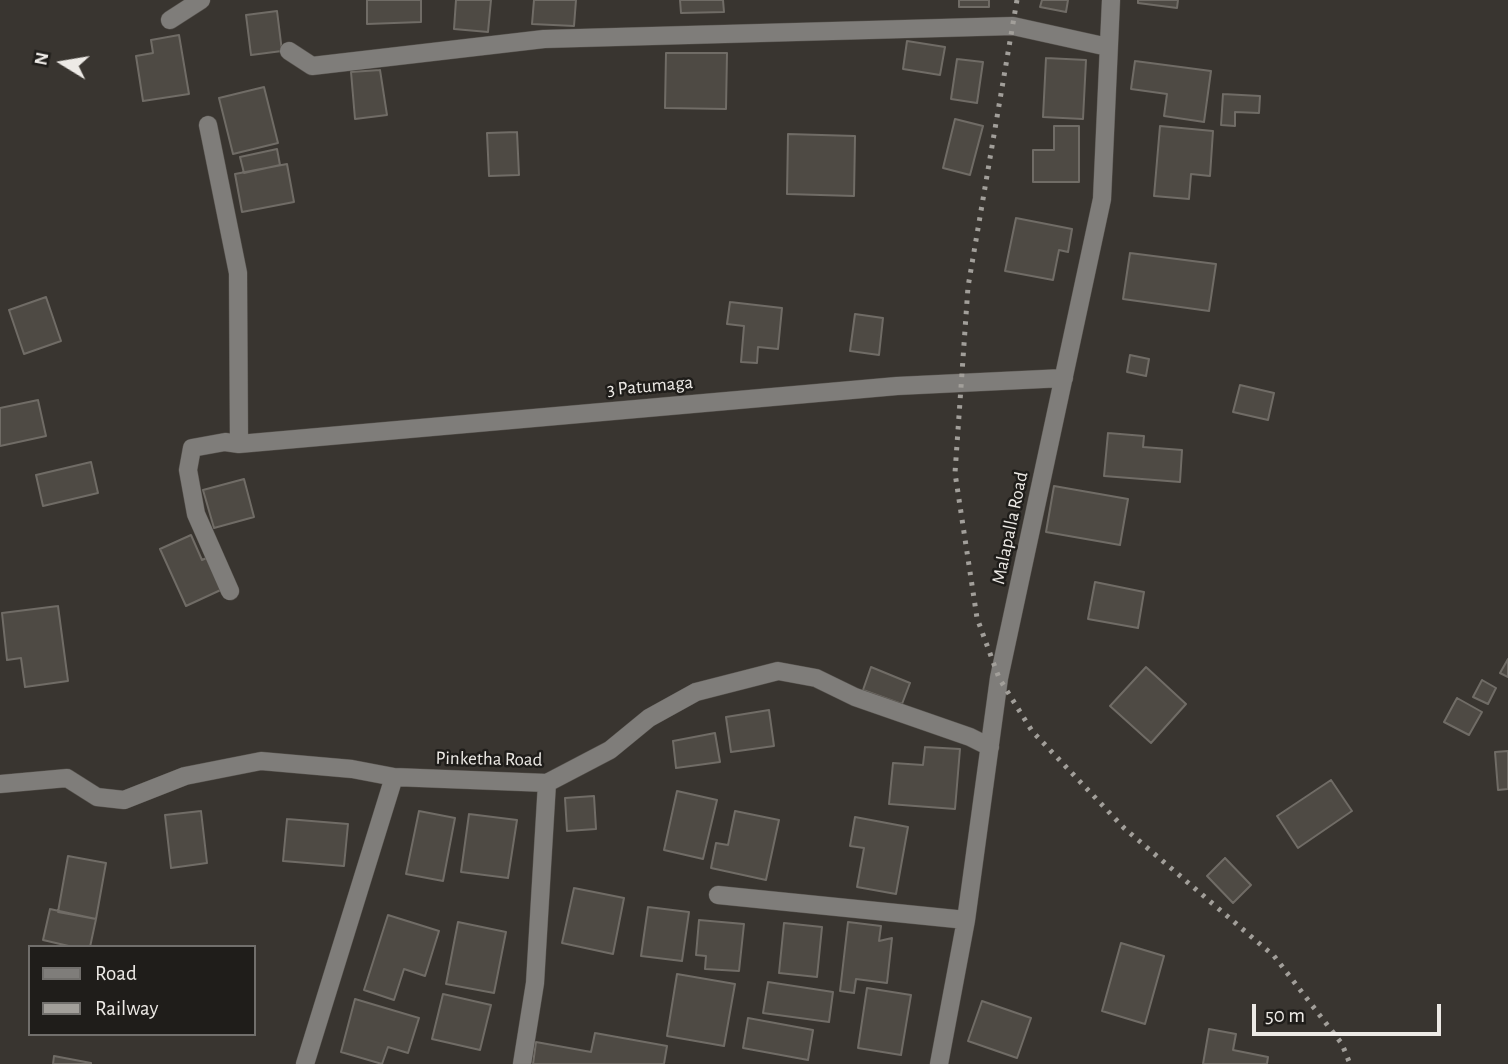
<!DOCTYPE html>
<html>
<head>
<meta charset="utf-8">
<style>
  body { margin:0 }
  #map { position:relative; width:1508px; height:1064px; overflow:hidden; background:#393530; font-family:"Alegreya Sans",sans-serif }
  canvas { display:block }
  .legend { position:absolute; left:28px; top:945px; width:228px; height:91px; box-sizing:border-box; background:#1f1d1a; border:2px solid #716f6c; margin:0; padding:9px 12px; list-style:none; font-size:21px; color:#edeae6 }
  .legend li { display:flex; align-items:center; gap:14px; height:35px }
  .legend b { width:35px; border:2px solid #716f6c }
  .north { position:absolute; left:28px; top:28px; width:70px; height:70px; -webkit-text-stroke:5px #1f1d1a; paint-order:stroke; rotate:281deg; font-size:19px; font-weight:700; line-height:28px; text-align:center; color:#edeae6 }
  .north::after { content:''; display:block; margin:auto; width:24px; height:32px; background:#edeae6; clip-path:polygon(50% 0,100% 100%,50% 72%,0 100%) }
  .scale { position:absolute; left:1252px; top:1004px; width:189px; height:32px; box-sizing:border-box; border:4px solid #edeae6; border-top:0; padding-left:9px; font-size:21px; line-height:24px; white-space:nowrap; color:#edeae6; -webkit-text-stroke:5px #1f1d1a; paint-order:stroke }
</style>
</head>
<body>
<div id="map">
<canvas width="1508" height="1064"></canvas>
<ul class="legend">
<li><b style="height:9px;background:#7f7d7a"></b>Road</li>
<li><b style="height:9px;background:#a29f9a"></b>Railway</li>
</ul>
<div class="north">N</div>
<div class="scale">50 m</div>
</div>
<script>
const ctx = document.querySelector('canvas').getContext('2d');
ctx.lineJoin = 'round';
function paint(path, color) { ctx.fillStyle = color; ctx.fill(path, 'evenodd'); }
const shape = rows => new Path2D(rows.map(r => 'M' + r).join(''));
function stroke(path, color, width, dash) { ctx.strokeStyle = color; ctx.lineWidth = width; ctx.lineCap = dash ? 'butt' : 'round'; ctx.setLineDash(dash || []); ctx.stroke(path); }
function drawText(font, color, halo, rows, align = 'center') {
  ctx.font = font + ' "Alegreya Sans",sans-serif'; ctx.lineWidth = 5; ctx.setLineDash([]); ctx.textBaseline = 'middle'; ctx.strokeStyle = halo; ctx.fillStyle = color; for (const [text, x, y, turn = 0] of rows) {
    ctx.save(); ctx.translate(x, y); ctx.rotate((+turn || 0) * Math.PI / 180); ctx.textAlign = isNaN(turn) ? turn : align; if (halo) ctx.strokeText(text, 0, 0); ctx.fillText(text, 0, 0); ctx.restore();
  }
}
const building = shape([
  [367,0,421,0,421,22,367,24,367,0],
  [456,0,491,0,488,32,454,29,456,0],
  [534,0,576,0,574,26,532,24,534,0],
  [680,0,723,0,724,12,681,13,680,0],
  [959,0,989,0,989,7,959,7,959,0],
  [1042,0,1068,0,1066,12,1040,7,1042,0],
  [1138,0,1178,0,1177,8,1138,3,1138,0],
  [277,11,282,51,251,55,246,15,277,11],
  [179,35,189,94,143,101,136,56,153,53,151,40,179,35],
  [907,41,945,47,940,75,903,69,907,41],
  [666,53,727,53,726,109,665,108,666,53],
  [1046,58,1086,60,1083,119,1043,117,1046,58],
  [957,59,983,62,977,103,951,99,957,59],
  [1135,61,1211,71,1204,122,1164,116,1167,94,1131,89,1135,61],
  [380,70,387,115,355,119,351,72,380,70],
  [264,87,278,143,233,154,219,98,264,87],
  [1223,94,1260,96,1259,113,1235,112,1235,126,1221,125,1223,94],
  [955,119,983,126,970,175,943,168,955,119],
  [1054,126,1079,126,1079,182,1033,182,1033,150,1054,150,1054,126],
  [1160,126,1213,131,1210,176,1191,174,1189,199,1154,196,1160,126],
  [517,132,519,175,489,176,487,133,517,132],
  [788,134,855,136,854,196,787,194,788,134],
  [277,149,280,165,244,173,240,157,277,149],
  [287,164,294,202,242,212,235,174,287,164],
  [1016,218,1072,229,1068,252,1059,250,1053,280,1005,271,1016,218],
  [1130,253,1216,264,1209,311,1123,299,1130,253],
  [46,297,61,341,24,354,9,310,46,297],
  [730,302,782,308,778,349,758,347,757,363,741,362,744,326,727,324,730,302],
  [855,314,883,318,879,355,850,351,855,314],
  [1130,355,1149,359,1146,376,1127,372,1130,355],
  [1240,385,1274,393,1268,420,1233,412,1240,385],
  [38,400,46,436,0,446,0,408,38,400],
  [1108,433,1144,436,1143,447,1182,450,1180,482,1104,476,1108,433],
  [91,462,98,493,43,506,36,475,91,462],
  [244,479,254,517,214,528,203,490,244,479],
  [1054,486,1128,499,1120,545,1046,532,1054,486],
  [191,535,202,560,211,556,225,588,186,606,160,549,191,535],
  [1095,582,1144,592,1138,628,1088,619,1095,582],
  [58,606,68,681,25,687,21,658,7,660,2,613,58,606],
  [1508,659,1508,677,1500,673,1508,659],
  [871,667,910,683,902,704,863,690,871,667],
  [1146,667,1186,704,1151,743,1110,706,1146,667],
  [1482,680,1496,688,1488,704,1473,697,1482,680],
  [1457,698,1482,712,1469,735,1444,722,1457,698],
  [769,710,774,746,731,752,726,717,769,710],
  [715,733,720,762,676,768,673,741,715,733],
  [925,747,960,749,955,809,889,804,893,763,923,765,925,747],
  [1508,751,1508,789,1498,790,1495,752,1508,751],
  [1331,780,1352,811,1298,848,1277,816,1331,780],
  [677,791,717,800,703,859,664,850,677,791],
  [594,796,596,829,567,831,565,798,594,796],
  [201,811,207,863,171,868,165,815,201,811],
  [419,811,455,818,443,881,406,874,419,811],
  [735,811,779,820,766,880,711,868,716,843,728,845,735,811],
  [469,814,517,820,508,878,461,872,469,814],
  [855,817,908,827,896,894,857,887,864,848,850,846,855,817],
  [287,819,348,824,344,866,283,861,287,819],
  [68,856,106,863,96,919,58,912,68,856],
  [1225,858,1251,885,1233,903,1207,876,1225,858],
  [574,888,624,898,613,954,562,943,574,888],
  [648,907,689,912,682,961,641,956,648,907],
  [50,909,96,919,90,947,73,947,43,940,50,909],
  [388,915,439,931,425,976,404,969,394,1000,364,990,388,915],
  [699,920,744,924,739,971,705,969,706,956,696,955,699,920],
  [458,922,506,932,494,993,446,984,458,922],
  [848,922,881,926,879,941,892,938,887,983,856,979,854,993,840,991,848,922],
  [784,923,822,927,817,977,779,973,784,923],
  [1121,943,1164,956,1145,1024,1102,1011,1121,943],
  [677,974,735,984,724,1046,667,1036,677,974],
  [768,982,833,992,829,1022,763,1013,768,982],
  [867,988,911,995,901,1055,858,1048,867,988],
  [443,994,491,1005,480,1050,432,1039,443,994],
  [355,999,419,1018,408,1053,388,1047,382,1064,341,1052,355,999],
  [982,1001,1031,1018,1017,1058,968,1041,982,1001],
  [748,1018,813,1030,808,1060,743,1048,748,1018],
  [1209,1029,1236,1034,1233,1050,1268,1057,1267,1064,1203,1064,1209,1029],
  [595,1033,667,1046,664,1064,533,1064,536,1042,591,1052,595,1033],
  [54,1056,91,1063,91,1064,53,1064,54,1056]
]);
const minor = shape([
  [170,20,201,0],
  [289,51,312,66,544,39,1013,26,1108,47],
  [208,125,238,273,239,444],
  [230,591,196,514,188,470,192,448,225,442,239,444,897,386,1064,378],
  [0,784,67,778,97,797,124,800,185,776,261,761,352,769,394,777,547,783,610,750,649,718,696,692,778,671,816,678,855,697,970,737,990,747],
  [718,895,966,920],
  [305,1064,394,777],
  [522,1064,535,983,547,783],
  [939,1064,966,920,999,678,1102,199,1111,0]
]);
const rail = shape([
  [1017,0,968,287,955,473,977,618,999,678,1032,731,1124,828,1274,956,1342,1044,1350,1064]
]);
const streetNames = [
  ["3 Patumaga",650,386,-5],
  ["Malapalla Road",1010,528,-78],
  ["Pinketha Road",489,759,1]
];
paint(building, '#4e4a44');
stroke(building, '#706c66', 2);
stroke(minor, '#56524d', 19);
stroke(minor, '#7f7d7a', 18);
stroke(rail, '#a29f9a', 5, [3.5, 7]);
drawText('19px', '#edeae6', '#1f1d1a', streetNames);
</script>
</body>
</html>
